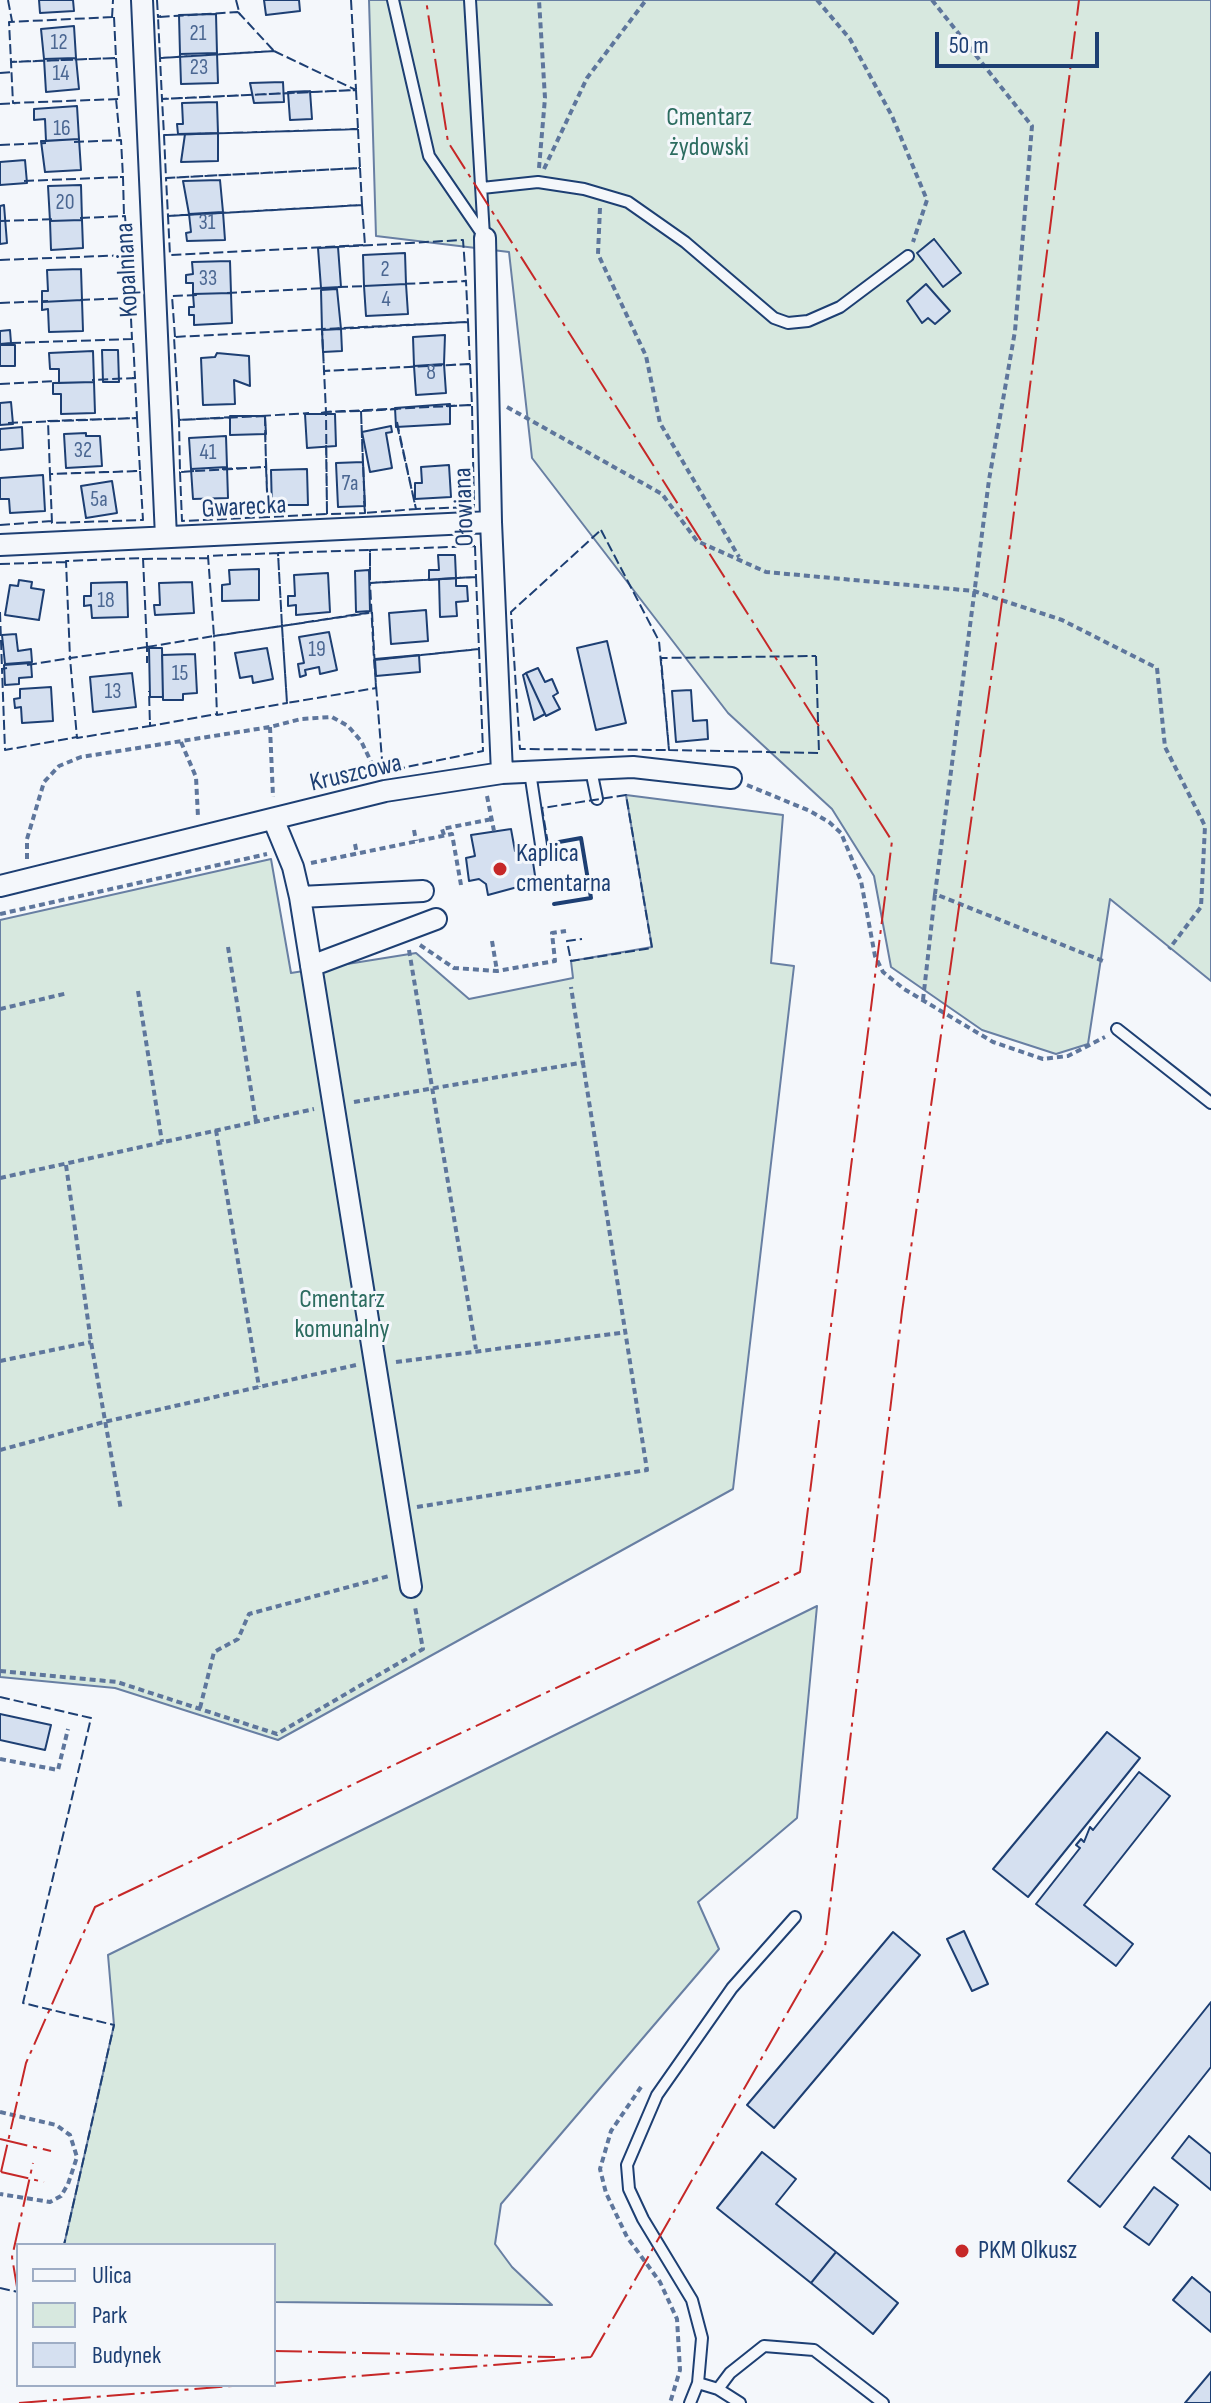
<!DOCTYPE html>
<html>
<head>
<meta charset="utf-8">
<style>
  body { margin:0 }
  #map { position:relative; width:1211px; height:2403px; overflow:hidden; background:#f4f7fb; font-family:"Sofia Sans Condensed",sans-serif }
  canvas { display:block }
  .legend { position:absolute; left:16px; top:2243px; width:260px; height:144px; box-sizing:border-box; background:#f4f7fb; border:2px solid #9eadc5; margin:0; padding:10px 14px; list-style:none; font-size:24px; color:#1d3f73 }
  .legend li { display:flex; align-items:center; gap:16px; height:40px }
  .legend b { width:40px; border:2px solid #9eadc5 }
  .scale { position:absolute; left:935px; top:32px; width:164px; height:36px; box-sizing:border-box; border:4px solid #1d3f73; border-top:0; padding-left:10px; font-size:24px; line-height:28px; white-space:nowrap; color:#1d3f73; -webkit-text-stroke:6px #f4f7fb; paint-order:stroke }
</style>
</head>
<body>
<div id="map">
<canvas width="1211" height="2403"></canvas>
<ul class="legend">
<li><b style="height:10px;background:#f4f7fb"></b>Ulica</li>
<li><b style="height:22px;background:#d7e8df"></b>Park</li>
<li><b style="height:22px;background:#d5e0f0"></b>Budynek</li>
</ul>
<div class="scale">50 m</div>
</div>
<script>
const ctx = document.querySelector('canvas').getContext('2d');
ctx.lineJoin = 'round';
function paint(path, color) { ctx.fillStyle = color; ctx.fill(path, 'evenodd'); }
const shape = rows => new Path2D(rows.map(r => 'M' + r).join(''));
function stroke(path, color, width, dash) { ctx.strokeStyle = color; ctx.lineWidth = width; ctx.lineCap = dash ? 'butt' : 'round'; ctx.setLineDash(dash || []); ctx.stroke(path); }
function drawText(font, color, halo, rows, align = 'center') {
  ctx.font = font + ' "Sofia Sans Condensed",sans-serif'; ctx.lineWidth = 6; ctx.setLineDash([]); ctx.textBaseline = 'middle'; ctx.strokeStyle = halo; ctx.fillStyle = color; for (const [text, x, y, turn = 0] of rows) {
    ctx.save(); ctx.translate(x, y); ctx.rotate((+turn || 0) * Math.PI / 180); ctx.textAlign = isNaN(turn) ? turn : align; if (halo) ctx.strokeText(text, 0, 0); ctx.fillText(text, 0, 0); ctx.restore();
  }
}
const green = shape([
  [369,0,1211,0,1211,981,1110,899,1088,1044,1056,1054,982,1030,891,967,874,876,832,809,728,713,532,458,509,252,376,236,369,0],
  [626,795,783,815,771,963,794,966,733,1489,278,1740,115,1688,0,1677,0,920,271,859,291,973,416,953,469,999,573,978,571,961,652,947,626,795],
  [817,1606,797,1818,698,1902,719,1949,501,2204,495,2244,512,2267,552,2305,274,2302,274,2245,64,2245,114,2025,108,1955,817,1606]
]);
const building = shape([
  [39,0,73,0,74,11,40,13,39,0],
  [264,0,299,0,300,11,266,15,264,0],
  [216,14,217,53,180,54,179,15,216,14],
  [74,26,76,58,44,59,41,29,74,26],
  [217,53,218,83,181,84,180,54,217,53],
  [76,58,79,89,46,92,44,59,76,58],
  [283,82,284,102,254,103,250,83,283,82],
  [310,91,312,119,290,120,288,92,310,91],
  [217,102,218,133,178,134,177,124,183,124,182,103,217,102],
  [77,106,79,139,46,141,45,119,34,120,34,109,77,106],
  [218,133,218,161,181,162,185,134,218,133],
  [79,139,81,170,45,172,41,141,79,139],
  [25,160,27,183,0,185,0,162,25,160],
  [220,180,223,212,189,214,183,181,220,180],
  [81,185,82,220,50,221,48,186,81,185],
  [4,205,7,243,0,244,0,206,4,205],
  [223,212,225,240,187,241,186,233,191,232,189,214,223,212],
  [82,220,83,248,51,250,50,221,82,220],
  [934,239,961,273,943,287,917,253,934,239],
  [338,247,341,287,321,288,318,248,338,247],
  [405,253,406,284,364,286,363,255,405,253],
  [230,261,231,293,193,294,193,283,186,283,186,275,193,274,192,262,230,261],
  [81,269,82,300,42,302,42,291,48,291,47,270,81,269],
  [406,284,408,314,366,316,364,286,406,284],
  [926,284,950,311,935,324,928,318,922,323,907,301,926,284],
  [337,289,341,329,322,330,321,290,337,289],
  [231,293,232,323,194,325,194,315,189,315,189,307,194,307,193,294,231,293],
  [82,300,83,331,49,332,48,309,42,310,42,302,82,300],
  [341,329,342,351,323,352,322,330,341,329],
  [10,330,11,343,0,344,0,331,10,330],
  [445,335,444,364,414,366,413,337,445,335],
  [0,345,15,345,15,366,0,366,0,345],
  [102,350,118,350,119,382,103,382,102,350],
  [93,351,94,382,59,383,59,369,50,369,49,353,93,351],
  [217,353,249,356,250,386,234,380,235,404,203,405,201,358,215,357,217,353],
  [444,364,446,393,416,395,414,366,444,364],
  [94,382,95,413,61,414,61,394,53,394,53,383,94,382],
  [11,402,13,424,0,425,0,403,11,402],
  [450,404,450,424,396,427,395,408,450,404],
  [305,414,335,414,336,446,307,448,305,414],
  [230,416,265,416,266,434,230,435,230,416],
  [391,426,392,432,386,433,392,468,370,472,362,432,391,426],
  [22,427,23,448,0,450,0,429,22,427],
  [86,433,86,436,100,436,102,466,66,468,64,434,86,433],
  [226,436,227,467,191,469,189,438,226,436],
  [363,462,365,506,338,507,336,463,363,462],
  [449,465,451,497,415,499,415,483,422,483,421,467,449,465],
  [227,467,228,498,193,499,191,469,227,467],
  [307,469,308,505,282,505,282,511,272,511,271,470,307,469],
  [43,475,45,511,10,513,9,499,0,499,0,478,43,475],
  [112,481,117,513,86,518,81,486,112,481],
  [438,555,455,555,456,578,429,580,429,570,439,570,438,555],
  [259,569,259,600,222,601,222,585,230,584,229,570,259,569],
  [369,570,370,611,356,612,355,571,369,570],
  [328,573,330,612,296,615,296,605,288,606,288,596,295,596,294,575,328,573],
  [456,578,456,586,467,586,468,601,456,602,457,616,440,617,439,579,456,578],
  [19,580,32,582,31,588,44,590,39,620,5,615,10,585,18,586,19,580],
  [127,582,128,617,92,618,91,605,84,606,84,596,91,596,91,583,127,582],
  [192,582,194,613,155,615,154,605,160,605,159,583,192,582],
  [426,610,428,641,391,644,389,613,426,610],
  [329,632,337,670,320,674,319,667,305,670,306,675,300,677,298,664,304,663,299,637,329,632],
  [16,634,18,651,31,649,32,662,5,664,2,635,16,634],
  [607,641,626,723,596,730,577,648,607,641],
  [149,648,162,648,163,697,150,697,149,648],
  [267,648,273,679,253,683,252,676,240,678,235,653,267,648],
  [195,654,197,693,183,694,183,700,163,700,162,655,195,654],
  [419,655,420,672,376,676,375,659,419,655],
  [31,663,32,677,19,678,19,684,5,685,4,665,31,663],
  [538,668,545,682,552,679,558,693,553,696,560,709,546,716,526,673,538,668],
  [132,673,136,707,93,712,90,677,132,673],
  [526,673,545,714,534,720,523,675,526,673],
  [51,687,53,721,22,723,21,707,15,708,14,699,20,698,20,689,51,687],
  [691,690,693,721,707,720,708,739,676,742,672,691,691,690],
  [511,829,515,851,531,849,536,882,488,895,486,884,479,879,469,881,466,858,475,856,471,835,511,829],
  [0,1714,51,1725,45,1750,0,1740,0,1714],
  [1107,1732,1140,1758,1028,1897,993,1869,1107,1732],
  [1139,1772,1170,1796,1084,1905,1133,1944,1116,1966,1036,1904,1080,1848,1076,1845,1081,1839,1084,1842,1090,1827,1093,1830,1139,1772],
  [964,1931,988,1984,972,1991,947,1939,964,1931],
  [893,1932,920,1955,774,2128,747,2105,893,1932],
  [1211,2002,1211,2067,1100,2207,1068,2181,1211,2002],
  [1189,2136,1211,2154,1211,2190,1172,2158,1189,2136],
  [762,2152,796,2179,776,2204,836,2252,811,2283,717,2208,762,2152],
  [1154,2187,1178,2205,1149,2245,1124,2227,1154,2187],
  [836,2252,898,2303,873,2334,811,2283,836,2252],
  [1192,2277,1211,2293,1211,2332,1173,2300,1192,2277],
  [1211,2372,1211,2403,1185,2403,1211,2372]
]);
const path = shape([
  [817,0,850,39,892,116,927,200,913,242],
  [932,0,1032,126,1015,331,989,480,935,894,1103,961],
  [539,168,545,98,539,0],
  [544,169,587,78,646,0],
  [600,208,598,254,646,356,660,423,739,557],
  [507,407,662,494,697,541,766,572,974,591,1062,620,1157,668,1165,747,1205,826,1201,907,1169,949],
  [270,727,273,797],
  [181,742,196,777,198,817],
  [747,785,810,811,829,822,841,833,861,881,875,956,883,972,904,989,993,1042,1043,1059,1068,1056,1105,1037],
  [487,796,494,831],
  [414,830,416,841],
  [444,835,442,829,492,819],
  [355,844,357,854],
  [27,859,27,839,44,782,59,766,81,757,270,727,301,719,332,717,348,726,361,741,377,774],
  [311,863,452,834,461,885],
  [0,914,267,854],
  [492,941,497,971],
  [420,945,454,968,497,971,555,961,552,933,566,931],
  [228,947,256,1121],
  [409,950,476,1349],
  [138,991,162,1142],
  [923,1000,935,894],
  [0,1009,68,993],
  [354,1102,585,1062],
  [216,1130,259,1387],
  [66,1165,91,1342,121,1510],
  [0,1178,314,1109],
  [0,1361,91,1342],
  [396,1362,627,1332],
  [0,1450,104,1422,356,1365],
  [417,1507,647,1470,571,987],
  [0,1671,117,1682,277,1734,423,1649,415,1607],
  [200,1708,214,1652,238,1639,249,1614,389,1576],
  [0,1759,58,1770,68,1729],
  [641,2087,611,2131,600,2169,606,2193,627,2237,660,2282,677,2319,680,2370,670,2403],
  [0,2112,56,2125,70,2135,77,2157,68,2184,61,2196,50,2202,0,2194]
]);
const lane = shape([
  [393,0,429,156,485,238],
  [470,0,484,236],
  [482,188,538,182,584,189,628,202,685,242,774,318,788,323,808,321,840,307,908,256],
  [591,770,597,799],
  [530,772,541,845],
  [1117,1029,1211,1103],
  [698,2383,718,2389,740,2403],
  [718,2389,730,2373,764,2346,814,2350,883,2403],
  [690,2403,698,2383,702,2338,692,2300,643,2219,629,2189,627,2165,657,2095,732,1988,795,1917]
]);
const street = shape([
  [142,0,166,537],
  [485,238,491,522,502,773],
  [0,545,491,522],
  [274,821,293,867,300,897,411,1587],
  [0,886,385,791,502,773,633,767,731,778],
  [300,897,423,891],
  [311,966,436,919]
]);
const fence = shape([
  [8,0,12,21],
  [157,0,158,17,161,16],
  [236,0,240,15],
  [351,0,356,89],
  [238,12,274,51,160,58,158,17,238,12],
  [114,17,116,58,11,62,9,22,114,17],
  [112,18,113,0],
  [274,51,356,90,162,99,160,58,274,51],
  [116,58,119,99,13,103,11,62,116,58],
  [0,73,12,72],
  [356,90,358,129,164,135,162,99,356,90],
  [116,99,120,140],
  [0,104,17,103],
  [358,129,360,168,166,178,164,135,358,129],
  [74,142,121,140,123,177,120,177],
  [0,145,46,143],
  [360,168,362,205,168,216,166,178,360,168],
  [24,181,123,177,124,216],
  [362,205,365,245,170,255,168,216,362,205],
  [80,218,125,216,128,255,124,255],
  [0,221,56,219],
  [335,247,463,240,466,281,463,281],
  [0,260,128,255,128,298],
  [338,287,366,286],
  [227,293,327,288],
  [80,300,130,298,132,339],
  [0,303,48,301],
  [468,322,470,364,324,371,322,329,468,322],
  [336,329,468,322,466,281,402,284],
  [175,337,172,296,199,295],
  [11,343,133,339,135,378,132,378],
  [470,364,472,405,326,412,324,371,470,364],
  [0,384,56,381],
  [361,411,365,513,327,514,326,412,361,411],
  [321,413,326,412,323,349],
  [261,416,309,413],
  [265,416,266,467,180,472,179,420,265,416],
  [234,417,179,420,174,337,324,329],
  [137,418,140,471,50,474,48,421,137,418],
  [397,422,416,509,474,507,472,405,446,406],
  [8,423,137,418,135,378,92,380],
  [363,466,361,411,398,409],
  [266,467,268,517,327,514,326,443],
  [222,469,266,467],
  [140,471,143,520,52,523,50,474,140,471],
  [194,471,180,472,182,521,268,517,265,432],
  [364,501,365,513,416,509,397,425],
  [0,525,52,521],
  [601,530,659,641,669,750,520,749,511,612,601,530],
  [475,546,476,577,370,583,370,550,475,546],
  [143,559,208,558],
  [0,564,66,562],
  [476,577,479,649,374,660,370,583,476,577],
  [0,612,2,669],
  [372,612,376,688,287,703,282,626,372,612],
  [282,626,214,636,208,556,278,553,282,626,287,703,217,715,214,636,282,626,369,613],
  [282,626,278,553,370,550,370,575],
  [147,647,70,658,66,561,143,558,147,647,147,663],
  [147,647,70,658,77,738,150,726,149,691],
  [147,647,214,636],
  [147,647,214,636],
  [479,649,483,751,383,772,374,660,479,649],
  [816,656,819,753,669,750,661,658,816,656],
  [27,665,70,658],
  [7,668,2,669,5,750,77,737],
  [150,722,150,726,217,714],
  [548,844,542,808,626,795,652,948,571,961,567,941,582,939],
  [0,1697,91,1718,23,2003,114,2025,64,2245],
  [0,2288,18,2292]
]);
const wall = shape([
  [548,844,581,838,591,898,554,904]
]);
const power = shape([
  [0,2139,51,2151],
  [1,2172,26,2063,95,1907,800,1572,892,841,448,142,426,0],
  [1,2172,44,2182],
  [18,2293,12,2257,33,2163],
  [274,2351,555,2357],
  [591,2357,825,1947,902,1312,1009,551,1079,0],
  [274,2383,591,2357],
  [19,2403,245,2385]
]);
const markers = [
  [500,869,8,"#c62828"],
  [962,2251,8,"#c62828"]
];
const numberNames = [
  ["21",198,34],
  ["12",59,43],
  ["23",199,68],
  ["14",61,74],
  ["16",62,129],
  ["20",65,203],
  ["31",207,223],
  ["2",385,270],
  ["33",208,279],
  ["4",386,300],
  ["8",431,373],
  ["32",83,451],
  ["41",208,453],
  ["7a",350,484],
  ["5a",99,500],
  ["18",106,601],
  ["19",317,650],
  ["15",180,674],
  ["13",113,692]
];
const parkNames = [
  ["Cmentarz",709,118],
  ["żydowski",709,148],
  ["Cmentarz",342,1300],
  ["komunalny",342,1330]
];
const streetNames = [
  ["Kopalniana",128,270,-93],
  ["Ołowiana",465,507,-92],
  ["Gwarecka",244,508,-3],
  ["Kruszcowa",356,774,-13]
];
const poiNames = [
  ["Kaplica",516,854],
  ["cmentarna",516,884],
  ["PKM Olkusz",978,2251]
];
paint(green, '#d7e8df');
stroke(green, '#687fa3', 2);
paint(building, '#d5e0f0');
stroke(building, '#1d3f73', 2);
stroke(lane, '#1d3f73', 14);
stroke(street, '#1d3f73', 24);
stroke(path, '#5e769c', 4, [6, 4]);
stroke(lane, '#f4f7fb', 10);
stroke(street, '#f4f7fb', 20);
stroke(fence, '#1d3f73', 2, [10, 4]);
stroke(wall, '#1d3f73', 4);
stroke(power, '#c62828', 2, [28, 6, 4, 6]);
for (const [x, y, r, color] of markers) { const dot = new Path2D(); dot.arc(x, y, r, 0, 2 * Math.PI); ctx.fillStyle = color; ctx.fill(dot); stroke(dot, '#f4f7fb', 3); }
drawText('22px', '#4b6792', null, numberNames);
drawText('26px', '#2c6c60', '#f4f7fb', parkNames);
drawText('26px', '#1d3f73', '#f4f7fb', streetNames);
drawText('26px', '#1d3f73', '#f4f7fb', poiNames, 'left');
</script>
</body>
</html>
